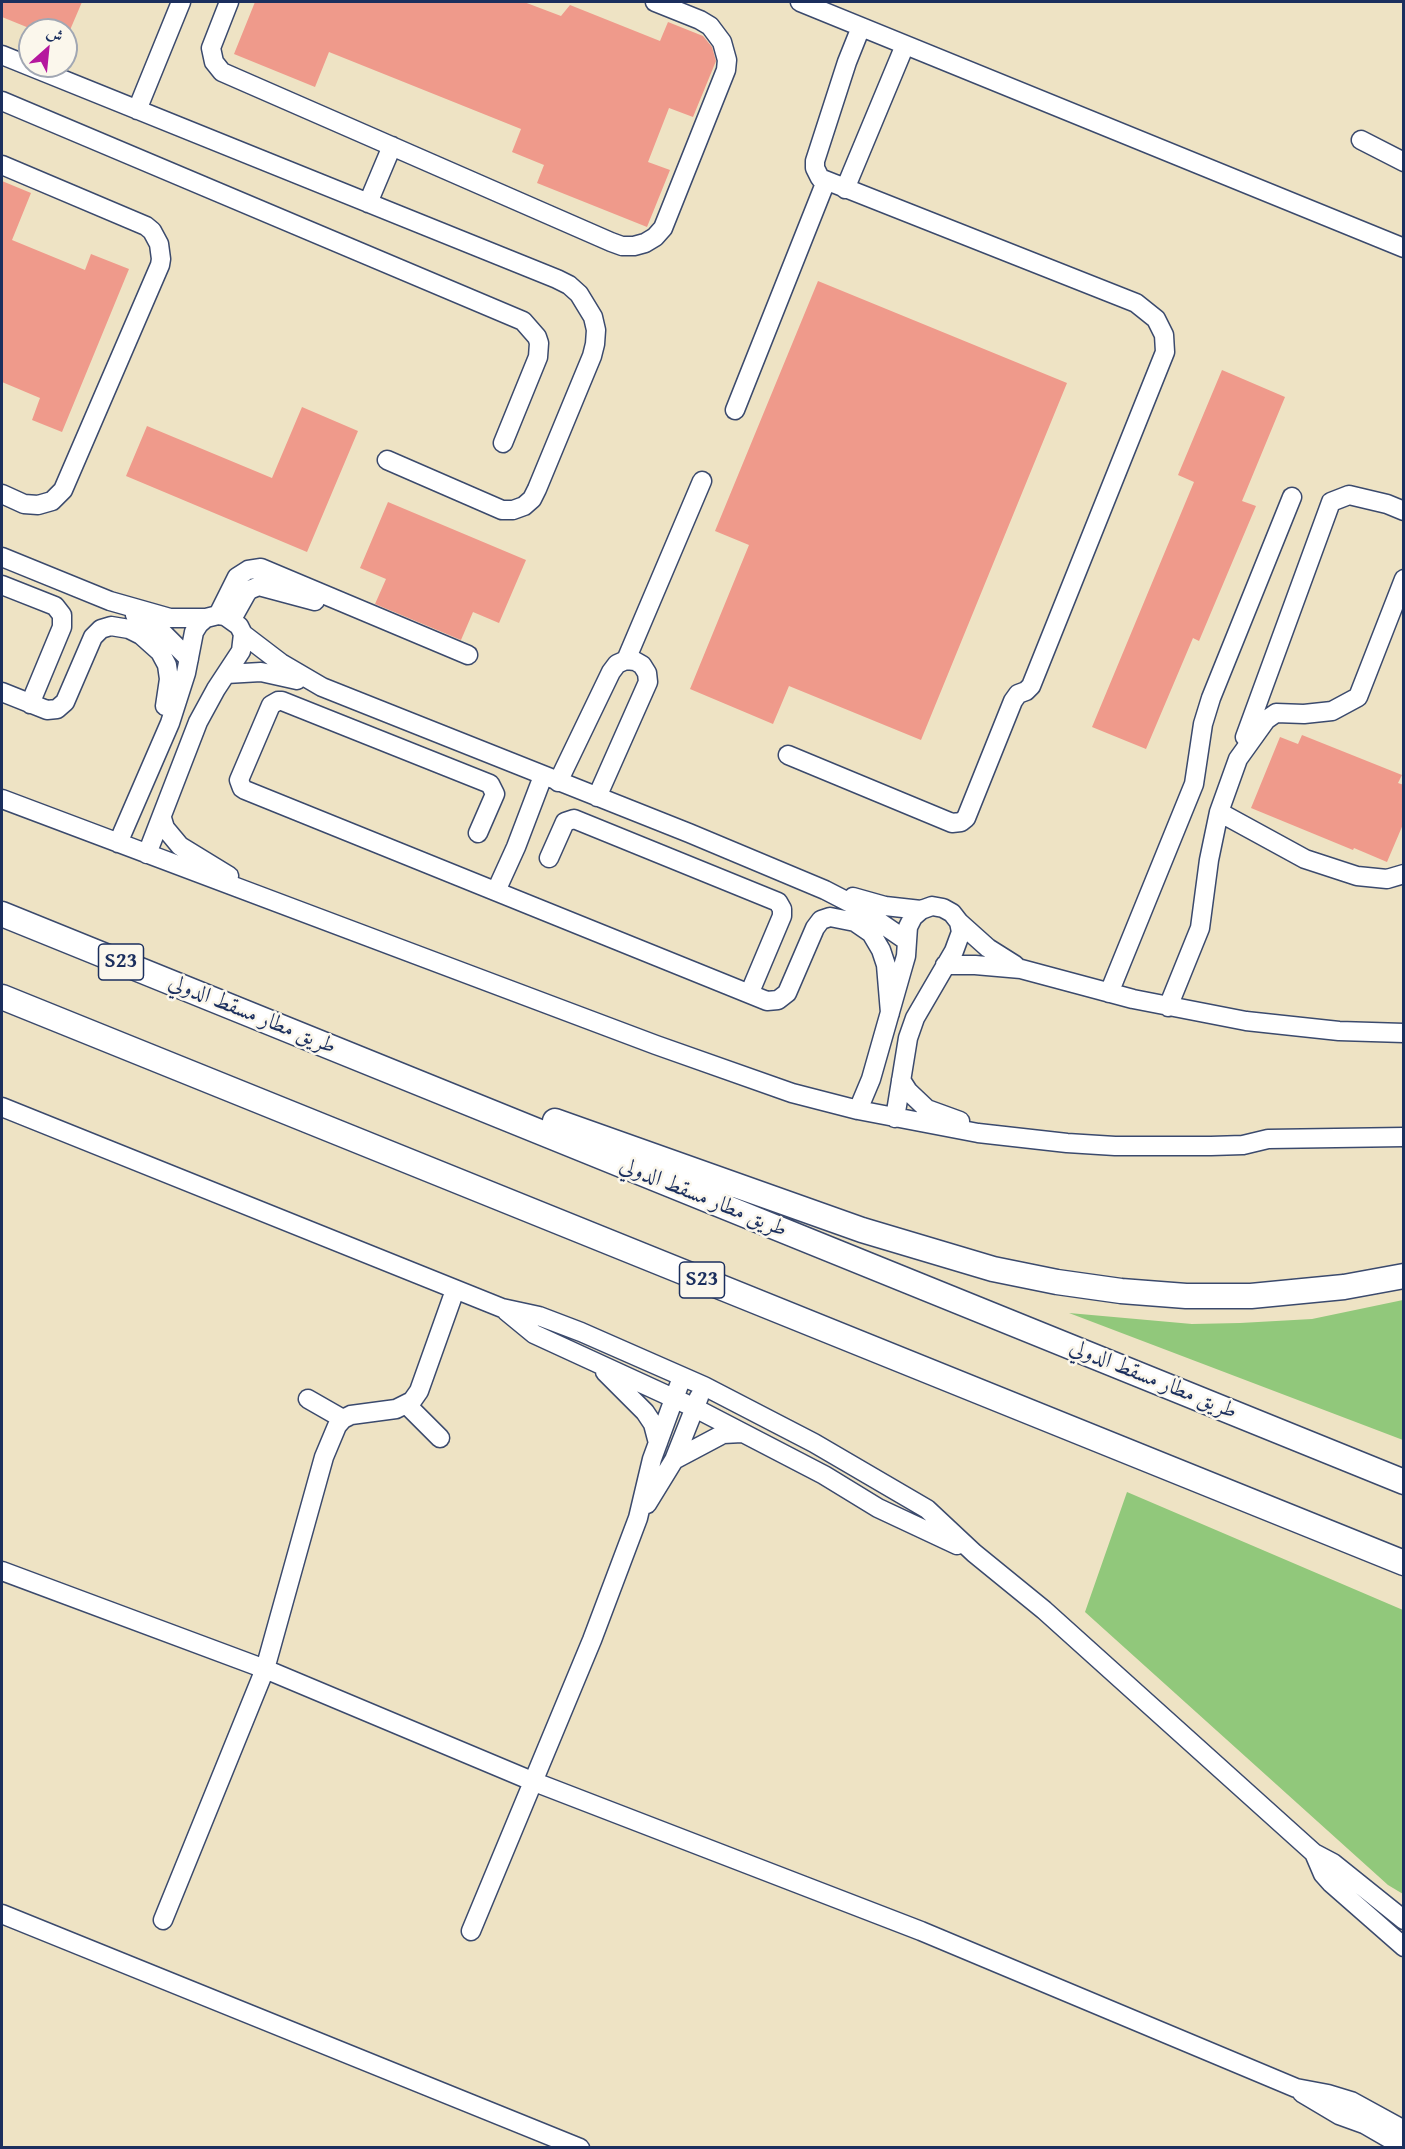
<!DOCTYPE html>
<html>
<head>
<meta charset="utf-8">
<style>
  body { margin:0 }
  #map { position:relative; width:1405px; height:2149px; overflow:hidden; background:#eee3c4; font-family:"Gentium Book Plus",Amiri,serif }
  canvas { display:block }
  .frame { position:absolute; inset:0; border:3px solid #1b2f5e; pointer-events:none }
  .north { position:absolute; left:18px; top:18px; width:60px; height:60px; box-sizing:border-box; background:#fbf7ec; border:2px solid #a1a7b3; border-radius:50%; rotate:27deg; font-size:16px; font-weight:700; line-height:24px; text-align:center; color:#1b2f5e }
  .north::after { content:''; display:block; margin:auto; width:21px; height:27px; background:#b5179e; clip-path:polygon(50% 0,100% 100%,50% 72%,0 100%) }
</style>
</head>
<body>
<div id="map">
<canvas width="1405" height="2149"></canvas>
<div class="frame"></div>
<div class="north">ش</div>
</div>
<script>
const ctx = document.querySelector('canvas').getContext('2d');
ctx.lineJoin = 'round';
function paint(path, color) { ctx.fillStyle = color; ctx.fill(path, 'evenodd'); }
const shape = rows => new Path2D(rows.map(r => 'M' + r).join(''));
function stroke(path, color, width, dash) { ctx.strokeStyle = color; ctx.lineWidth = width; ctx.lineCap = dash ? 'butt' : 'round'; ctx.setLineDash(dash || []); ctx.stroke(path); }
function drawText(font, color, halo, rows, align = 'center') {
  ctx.font = font + ' "Gentium Book Plus",Amiri,serif'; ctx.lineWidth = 5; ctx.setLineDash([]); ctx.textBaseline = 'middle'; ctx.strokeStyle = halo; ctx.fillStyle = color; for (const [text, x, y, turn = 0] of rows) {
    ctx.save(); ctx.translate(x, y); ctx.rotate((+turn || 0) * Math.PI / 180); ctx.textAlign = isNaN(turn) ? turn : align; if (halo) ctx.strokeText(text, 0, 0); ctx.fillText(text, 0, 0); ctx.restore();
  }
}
const green = shape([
  [1403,1300,1403,1440,1069,1313,1192,1324,1240,1323,1312,1319],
  [1127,1492,1403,1610,1403,1894,1388,1885,1085,1612]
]);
const building = shape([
  [2,2,82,2,70,30,34,30,2,17],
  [255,2,524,2,561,16,570,5,660,41,668,22,703,36,712,47,716,61,693,117,669,108,648,162,670,170,647,227,537,183,544,165,512,152,521,129,329,52,315,87,234,54],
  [2,181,31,193,12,240,85,270,91,254,129,269,62,432,32,420,40,398,2,382],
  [818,281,1067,383,921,740,789,686,773,724,690,689,749,545,715,531],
  [1222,370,1285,397,1242,501,1256,506,1199,641,1193,638,1146,749,1092,727,1194,482,1178,475],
  [302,407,358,431,307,552,126,476,147,426,272,478],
  [388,502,526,560,499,623,473,612,461,640,375,604,386,579,360,568],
  [1302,735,1402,775,1398,783,1404,785,1404,822,1387,862,1354,848,1353,850,1251,808,1280,737,1298,744]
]);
const minor = shape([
  [229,2,211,48,214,62,222,72,611,242,622,246,634,246,645,243,655,237,663,228,726,70,727,60,722,42,710,26,700,20,655,2],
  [800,2,1404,248],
  [2,55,557,279,569,285,579,294,593,317,596,330,595,344,592,356,537,489,532,499,524,506,513,510,502,510,387,460],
  [2,101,523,321,537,337,539,343,538,357,503,443],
  [137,110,181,2],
  [1361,140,1404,162],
  [2,165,146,226,152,231,159,244,161,259,160,265,63,490,52,501,38,505,24,504,2,494],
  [845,189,905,45],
  [368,203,392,146],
  [735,410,826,181],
  [2,557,110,601,170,618,206,618],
  [2,585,55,606,62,615,62,627,30,704],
  [135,615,161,631,189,659],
  [218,615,237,577,248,570,261,568,468,655],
  [232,619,246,594,249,590,259,586,315,601],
  [243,634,281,663,322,687,689,833,825,890,856,906,907,941],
  [626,660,702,481],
  [226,674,261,672,297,680],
  [2,692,47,710,57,709,65,702,93,637,101,629,111,626,129,629,141,635,160,652,167,665,169,679,165,706],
  [1245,737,1331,502,1349,495,1387,504,1404,511],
  [788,755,952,823,961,822,966,818,1013,701,1018,694,1026,691,1031,686,1165,352,1164,335,1156,319,1136,303,820,178,815,168,815,161,847,62,861,27],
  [558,782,611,672,617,664,626,660,635,661,642,665,647,673,648,682,597,797],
  [2,799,656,1045,792,1093,858,1110,978,1133,1067,1143,1115,1146,1211,1146,1243,1145,1268,1139,1404,1137],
  [1219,812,1305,859,1357,876,1387,879,1404,874],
  [162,818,165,828,180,846,229,876],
  [478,833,495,794,490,784,282,701,278,701,271,705,239,780,242,788,245,790,767,1001,778,1000,787,993,815,928,821,920,830,917,855,922,871,933,881,950,886,965,890,1013],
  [118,843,170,723,186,673,194,632,199,624,206,618,218,615,225,616,239,626,243,634,241,651,216,689,198,722,147,854],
  [549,858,565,822,574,819,778,902,782,909,782,916,750,992],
  [496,891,516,847,543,776],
  [853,897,885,906,921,910],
  [959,922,988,948,1015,965],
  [945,965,975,965,1021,969,1133,999,1246,1021,1339,1031,1404,1033],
  [1109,993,1194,784,1203,724,1211,698,1292,497],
  [1168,1007,1200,928,1209,860,1219,812,1238,759,1266,720,1276,713,1304,714,1332,711,1358,697,1404,579],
  [901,1080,908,1091,927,1109,960,1121],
  [2,1107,502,1308,539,1316,581,1332,704,1386,814,1443,927,1509,974,1553,1044,1610,1314,1853,1333,1863,1404,1920],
  [858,1110,871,1079,902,970,906,956,908,927,913,917,921,910,932,906,943,908,952,913,959,922,961,932,954,951,915,1018,908,1038,895,1118],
  [506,1311,534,1334,695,1408,824,1475,878,1508,957,1545],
  [605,1372,645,1412,653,1424,658,1443],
  [308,1399,343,1419],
  [407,1405,440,1438],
  [674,1460,723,1434,742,1433],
  [647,1504,674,1460,699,1397],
  [2,1571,265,1669,532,1781,921,1931,1296,2088,1328,2094,1351,2101,1404,2130],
  [1314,1853,1323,1874,1331,1883,1404,1947],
  [2,1914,580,2148],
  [163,1920,265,1669,324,1457,337,1426,343,1419,351,1415,396,1409,412,1401,419,1391,455,1290],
  [471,1931,592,1640,638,1518,652,1459,682,1377],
  [1302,2093,1339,2115,1364,2124,1404,2147]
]);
const major = shape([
  [2,914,1404,1482],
  [2,997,1404,1563],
  [555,1121,862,1230,993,1269,1057,1282,1121,1291,1186,1296,1251,1296,1344,1287,1404,1276]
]);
const shields = [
  [121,962,45],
  [702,1280,45]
];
const shieldNames = [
  ["S23",121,962],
  ["S23",702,1280]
];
const streetNames = [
  ["طريق مطار مسقط الدولي",252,1015,22],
  ["طريق مطار مسقط الدولي",703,1198,22],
  ["طريق مطار مسقط الدولي",1153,1380,22]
];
paint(green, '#91c87b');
paint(building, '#ef9a8b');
stroke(minor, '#3b4a6d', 21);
stroke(major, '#3b4a6d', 27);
stroke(minor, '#fff', 18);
stroke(major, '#fff', 24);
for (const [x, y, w] of shields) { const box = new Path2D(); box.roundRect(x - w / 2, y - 18, w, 36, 4.5); ctx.fillStyle = '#fbf7ec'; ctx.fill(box); stroke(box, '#1b2f5e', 1.5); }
drawText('bold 21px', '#1b2f5e', null, shieldNames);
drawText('22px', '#1b2f5e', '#fbf7ec', streetNames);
</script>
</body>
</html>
